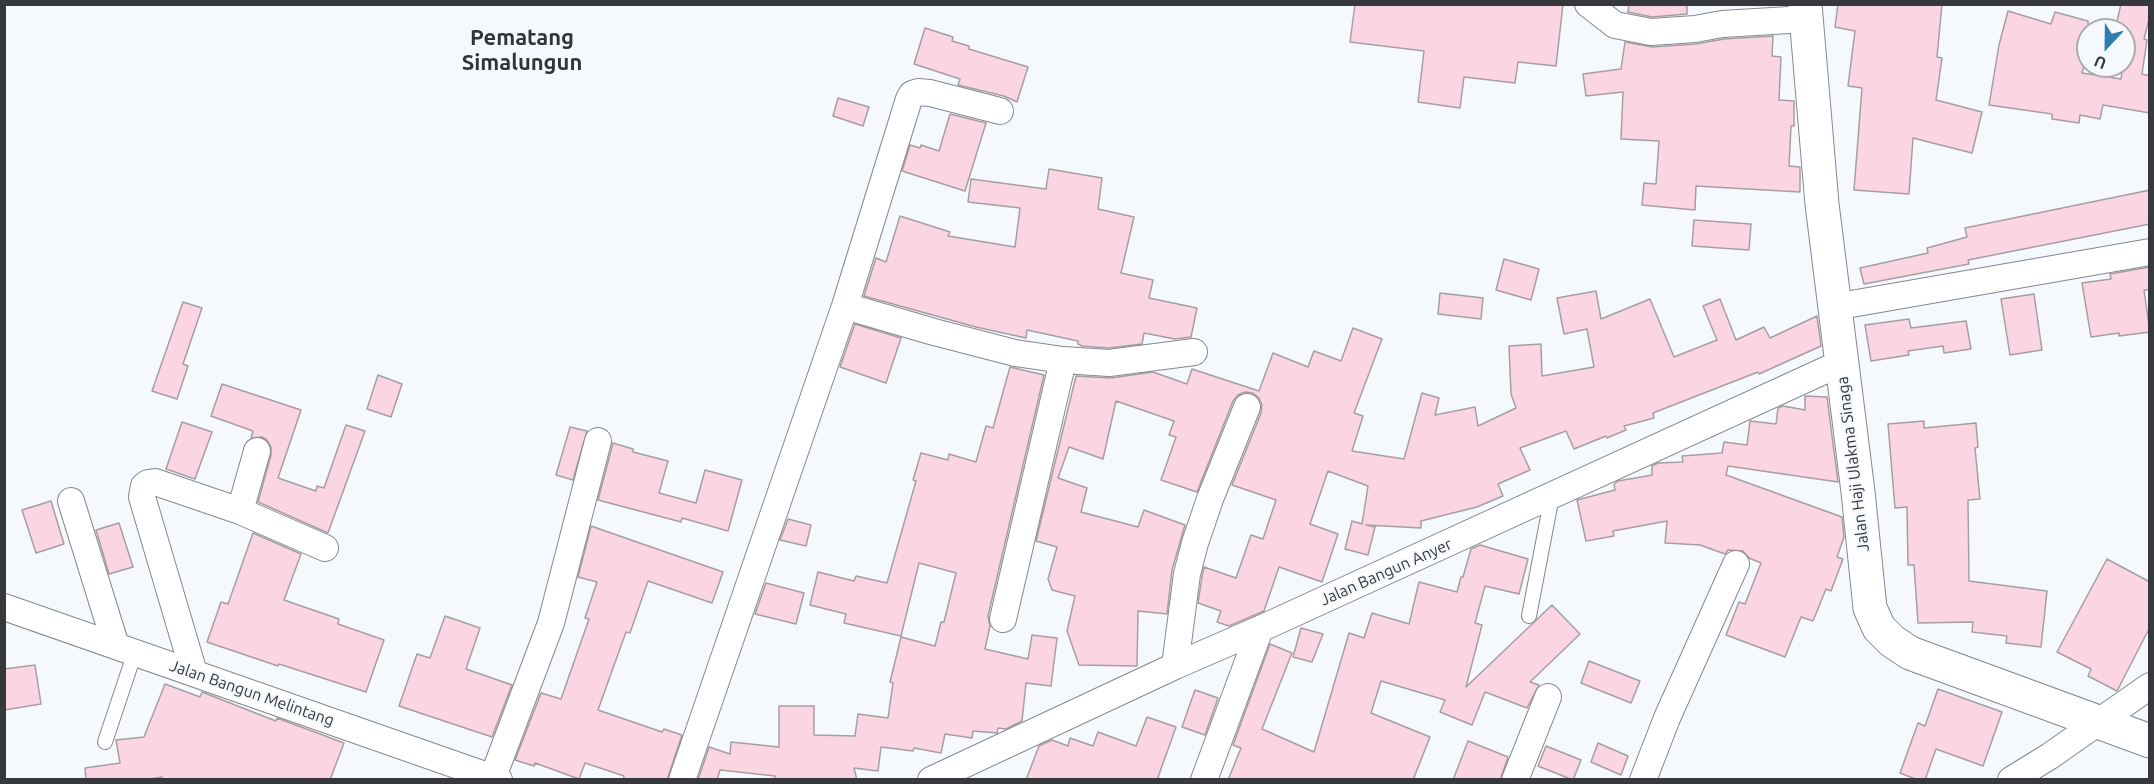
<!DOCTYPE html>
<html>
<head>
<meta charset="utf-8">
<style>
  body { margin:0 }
  #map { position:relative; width:2154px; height:784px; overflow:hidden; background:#f5f9fe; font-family:Ubuntu,sans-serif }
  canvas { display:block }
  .frame { position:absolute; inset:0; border:6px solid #36383b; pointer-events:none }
  .north { position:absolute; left:2076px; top:18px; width:60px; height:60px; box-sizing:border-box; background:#f5f9fe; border:2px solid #a9acb0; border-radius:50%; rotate:202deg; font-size:16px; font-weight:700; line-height:24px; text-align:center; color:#36383b }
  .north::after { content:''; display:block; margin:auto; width:21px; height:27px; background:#317caf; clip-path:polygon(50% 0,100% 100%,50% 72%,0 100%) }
</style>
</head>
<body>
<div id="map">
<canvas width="2154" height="784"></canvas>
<div class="frame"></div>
<div class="north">U</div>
</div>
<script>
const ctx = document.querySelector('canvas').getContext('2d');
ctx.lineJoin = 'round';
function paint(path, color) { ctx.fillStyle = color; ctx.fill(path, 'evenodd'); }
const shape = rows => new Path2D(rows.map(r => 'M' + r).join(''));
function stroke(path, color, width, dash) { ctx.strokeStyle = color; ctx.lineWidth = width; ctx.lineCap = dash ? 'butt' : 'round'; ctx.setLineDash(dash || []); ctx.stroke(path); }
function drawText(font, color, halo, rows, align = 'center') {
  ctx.font = font + ' Ubuntu,sans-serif'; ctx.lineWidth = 4.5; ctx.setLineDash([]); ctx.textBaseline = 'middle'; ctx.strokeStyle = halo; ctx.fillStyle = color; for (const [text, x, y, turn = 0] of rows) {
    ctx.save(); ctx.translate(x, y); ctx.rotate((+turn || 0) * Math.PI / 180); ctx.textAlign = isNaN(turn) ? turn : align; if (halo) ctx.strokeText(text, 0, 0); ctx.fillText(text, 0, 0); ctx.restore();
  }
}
const building = shape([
  [1355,4,1563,4,1556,66,1518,62,1515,83,1464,77,1460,108,1418,102,1424,51,1350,42,1355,4],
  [1629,4,1687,4,1687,14,1652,17,1628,12,1629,4],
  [1838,4,1942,4,1937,57,1942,58,1936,100,1982,112,1972,153,1913,138,1909,194,1854,190,1862,88,1848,86,1855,31,1835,27,1838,4],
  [2121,4,2150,4,2150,15,2144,39,2147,40,2142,74,2150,76,2150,113,2103,105,2100,119,2080,115,2079,123,2052,119,2052,114,1989,105,1999,45,2008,11,2051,24,2055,12,2088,21,2088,52,2082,73,2121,79,2128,30,2115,30,2121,4],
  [925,28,953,37,952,41,969,46,969,49,1028,67,1017,102,1004,96,958,85,960,79,914,64,925,28],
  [1773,36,1772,56,1781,57,1779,100,1794,101,1794,126,1791,126,1789,166,1800,167,1800,192,1696,186,1695,210,1642,205,1644,183,1656,184,1659,141,1621,139,1623,92,1586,96,1583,74,1621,69,1625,42,1652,47,1696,44,1724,39,1773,36],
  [838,98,869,107,863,126,833,116,838,98],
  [950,114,986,123,965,191,902,171,910,145,920,148,921,145,939,151,950,114],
  [1049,169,1102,178,1098,209,1134,217,1121,273,1153,280,1149,298,1197,308,1191,337,1175,339,1144,333,1142,344,1109,348,1082,346,1078,344,1078,341,1027,330,1026,338,976,327,864,296,876,258,886,262,900,216,950,232,948,236,1015,247,1020,208,968,202,971,179,1046,189,1049,169],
  [2150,190,2150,224,1968,260,1969,264,1864,284,1860,268,1928,253,1927,248,1967,237,1965,228,2150,190],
  [1694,220,1751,224,1749,250,1692,246,1694,220],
  [1504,259,1539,269,1531,300,1496,290,1504,259],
  [2150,267,2150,290,2144,290,2150,332,2119,336,2119,333,2091,337,2082,283,2111,279,2110,274,2150,267],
  [1596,291,1601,319,1650,299,1674,357,1717,340,1703,306,1720,299,1736,340,1764,327,1770,338,1817,316,1821,346,1759,374,1758,372,1653,413,1654,418,1624,426,1626,430,1607,438,1606,436,1574,449,1566,431,1520,448,1530,470,1498,484,1503,496,1477,507,1421,521,1421,528,1366,525,1375,527,1368,555,1345,549,1352,521,1362,524,1368,486,1328,471,1310,524,1338,534,1322,582,1279,567,1264,611,1229,626,1217,622,1221,611,1198,603,1202,577,1204,567,1236,578,1251,535,1263,539,1276,500,1232,485,1261,413,1262,405,1259,398,1253,393,1245,392,1238,395,1233,401,1197,492,1161,480,1176,437,1169,435,1174,421,1116,401,1103,459,1069,447,1058,478,1087,488,1081,512,1138,527,1144,510,1185,525,1172,570,1167,614,1138,611,1137,666,1079,665,1067,631,1075,596,1052,590,1048,579,1057,547,1036,541,1076,376,1111,378,1153,372,1187,384,1192,369,1259,391,1273,353,1308,367,1314,351,1341,361,1353,328,1382,339,1354,413,1363,416,1352,451,1404,459,1422,393,1439,398,1435,415,1475,407,1478,426,1516,408,1511,394,1509,346,1541,344,1542,376,1594,367,1587,329,1564,334,1557,298,1596,291],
  [1440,293,1483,298,1481,319,1438,314,1440,293],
  [2034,294,2042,350,2010,355,2001,299,2034,294],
  [183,302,202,308,183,364,188,366,177,399,152,391,183,302],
  [1909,319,1911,328,1966,321,1971,349,1944,353,1943,346,1908,351,1909,355,1871,361,1865,325,1909,319],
  [855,324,901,338,886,383,840,367,855,324],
  [1010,367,1044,375,988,616,990,626,985,649,1028,659,1032,635,1057,638,1051,686,1026,683,1022,721,1006,729,998,728,997,733,973,731,972,738,945,734,941,753,914,748,913,751,881,747,878,771,854,768,857,780,775,780,775,776,720,770,717,780,698,780,709,747,730,754,731,742,779,747,779,706,814,706,814,735,855,736,858,714,888,718,893,683,890,682,901,637,935,646,941,622,944,622,956,573,919,563,901,636,844,623,846,614,810,605,818,572,854,581,856,576,887,583,916,481,913,480,921,453,948,460,949,454,976,462,986,426,993,428,1010,367],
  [378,375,402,384,391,417,367,409,378,375],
  [222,384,301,410,278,478,316,491,317,486,324,488,346,425,365,431,328,533,258,502,271,455,271,447,267,440,262,437,251,438,253,431,211,416,222,384],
  [1805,396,1827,397,1838,482,1728,466,1726,475,1842,517,1844,537,1837,557,1843,559,1831,591,1826,589,1813,621,1801,617,1785,657,1726,635,1739,602,1745,604,1761,563,1749,558,1743,551,1728,550,1725,554,1700,545,1665,543,1667,521,1613,531,1614,536,1586,541,1577,500,1615,490,1614,484,1618,481,1652,475,1652,466,1658,463,1683,462,1682,456,1722,453,1724,442,1747,445,1750,421,1776,424,1778,408,1783,406,1805,410,1805,396],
  [1924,421,1924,428,1976,423,1978,447,1975,448,1980,499,1968,500,1969,581,2047,591,2041,647,2006,643,2007,636,1972,632,1973,622,1918,623,1914,565,1908,565,1907,507,1895,508,1888,424,1924,421],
  [182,422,212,432,195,479,166,469,182,422],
  [570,427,587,431,573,480,556,475,570,427],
  [613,443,633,449,633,452,668,461,659,493,696,503,705,470,742,480,728,531,682,518,681,522,598,500,613,443],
  [51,501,64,544,36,553,22,510,51,501],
  [788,519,811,525,806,546,780,540,788,519],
  [119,523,133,567,109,574,96,530,119,523],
  [591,526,723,572,712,603,648,581,630,633,626,632,598,710,662,732,664,729,682,735,667,780,623,780,624,776,585,763,579,779,535,763,534,766,515,760,541,693,561,699,589,619,585,618,597,582,578,577,591,526],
  [253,533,301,554,284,600,339,619,338,624,384,640,366,692,279,664,278,666,207,642,221,602,228,604,253,533],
  [1480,545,1528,559,1519,594,1485,586,1475,623,1482,625,1466,687,1552,605,1580,634,1530,682,1539,685,1527,708,1485,692,1472,725,1440,712,1445,700,1381,681,1371,713,1430,737,1413,780,1228,780,1241,748,1233,745,1270,644,1292,653,1262,729,1314,752,1349,633,1364,638,1372,613,1409,624,1419,582,1457,592,1461,577,1463,577,1471,549,1480,545],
  [2107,559,2150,582,2150,627,2117,691,2088,676,2091,669,2057,652,2107,559],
  [766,583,804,593,796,624,755,614,766,583],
  [445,616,480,628,466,669,512,685,492,737,399,706,417,654,430,658,445,616],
  [1301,628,1323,634,1312,662,1293,657,1301,628],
  [1589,661,1640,681,1631,703,1581,683,1589,661],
  [35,665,41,704,4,710,4,669,35,665],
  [165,684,200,697,202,692,276,721,277,718,344,743,330,780,163,780,162,777,143,780,86,780,85,768,120,763,116,740,144,737,165,684],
  [1938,689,2002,712,1983,766,1936,749,1925,780,1918,780,1900,773,1918,723,1925,726,1938,689],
  [1195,690,1218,698,1205,735,1182,727,1195,690],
  [1147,717,1176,727,1157,780,1026,780,1039,746,1052,740,1068,746,1070,738,1093,746,1098,732,1136,746,1147,717],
  [1468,741,1508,757,1500,780,1453,780,1468,741],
  [1598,743,1628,756,1621,775,1591,762,1598,743],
  [1546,746,1581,760,1573,780,1538,766,1546,746]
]);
const lane = shape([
  [1529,616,1552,496],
  [105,742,135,652]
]);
const street = shape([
  [1588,4,1615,25,1651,32,1695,29,1722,24,1806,19],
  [845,306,934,332,1015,353,1063,360,1109,363,1194,352],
  [1834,307,2150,252],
  [71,501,116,646],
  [240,511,257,451],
  [4,607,499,780],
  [1003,619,1063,360],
  [1175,666,1187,574,1195,543,1210,499,1247,407],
  [194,673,142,497,144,486,148,483,155,482,240,511,325,548],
  [493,777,551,623,598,441],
  [682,780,845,306,909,99,912,94,918,92,930,93,1000,111],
  [931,780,1175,666,1260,629,1841,363],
  [1204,780,1260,629],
  [1515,780,1548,697],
  [1643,780,1667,718,1736,564],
  [2011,780,2050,756,2150,686]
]);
const primary = shape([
  [1805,4,1822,204,1858,492,1870,608,1879,628,1892,641,1910,653,2150,741]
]);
const streetNames = [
  ["Jalan Haji Ulakma Sinaga",1853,464,-97],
  ["Jalan Bangun Anyer",1386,572,-24],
  ["Jalan Bangun Melintang",252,693,19]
];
const districtNames = [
  ["Pematang",522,38],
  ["Simalungun",522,63]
];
paint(building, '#fcd5e3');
stroke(building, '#a69ea1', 1.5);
stroke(lane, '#85888f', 16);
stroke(street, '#85888f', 28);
stroke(primary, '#85888f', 35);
stroke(lane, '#fff', 14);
stroke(street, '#fff', 26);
stroke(primary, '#fff', 33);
drawText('16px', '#36383b', '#f5f9fe', streetNames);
drawText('bold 22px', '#313439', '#f5f9fe', districtNames);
</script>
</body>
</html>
